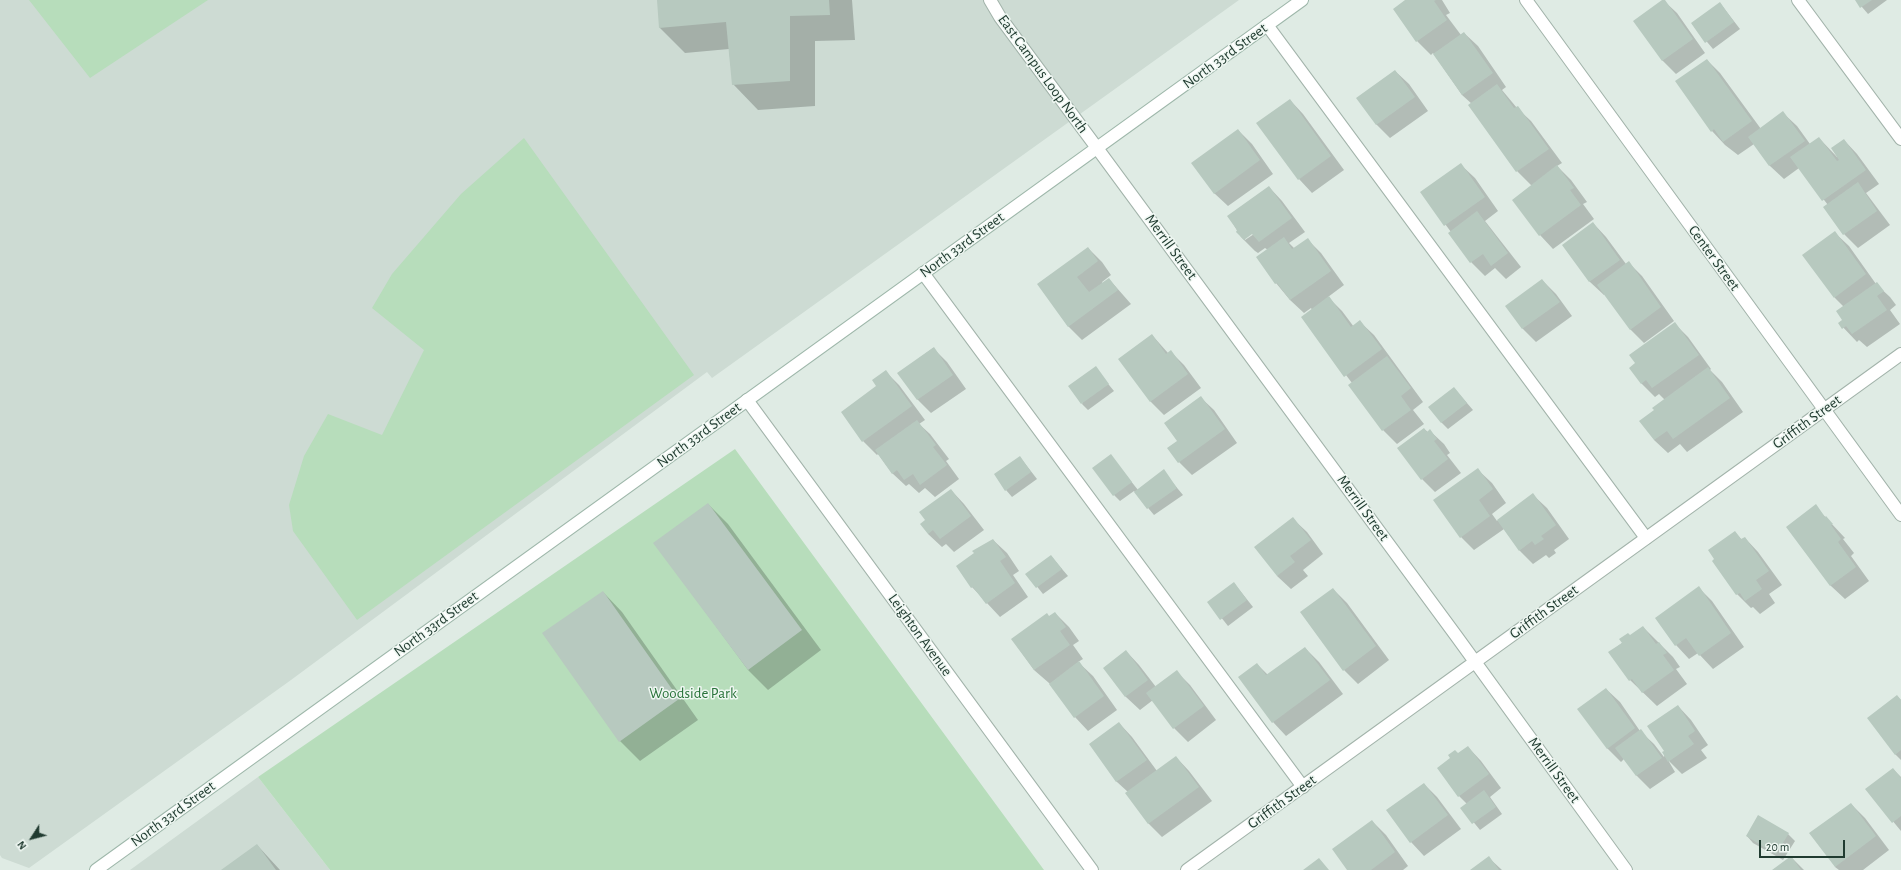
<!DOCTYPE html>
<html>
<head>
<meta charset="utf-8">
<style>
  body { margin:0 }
  #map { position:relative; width:1901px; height:870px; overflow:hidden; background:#dfebe4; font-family:"Alegreya Sans",sans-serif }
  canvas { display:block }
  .north { position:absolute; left:12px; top:818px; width:40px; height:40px; -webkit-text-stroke:3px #eff7f2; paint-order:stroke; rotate:234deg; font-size:11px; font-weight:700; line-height:16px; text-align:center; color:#203b30 }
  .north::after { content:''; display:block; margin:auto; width:14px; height:18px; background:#203b30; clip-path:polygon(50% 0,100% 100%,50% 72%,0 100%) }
  .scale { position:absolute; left:1759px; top:840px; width:86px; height:18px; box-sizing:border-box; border:2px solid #203b30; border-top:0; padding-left:5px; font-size:12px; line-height:14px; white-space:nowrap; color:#203b30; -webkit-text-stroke:3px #eff7f2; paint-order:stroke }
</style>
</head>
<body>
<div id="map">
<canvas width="1901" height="870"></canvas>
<div class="north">N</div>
<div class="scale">20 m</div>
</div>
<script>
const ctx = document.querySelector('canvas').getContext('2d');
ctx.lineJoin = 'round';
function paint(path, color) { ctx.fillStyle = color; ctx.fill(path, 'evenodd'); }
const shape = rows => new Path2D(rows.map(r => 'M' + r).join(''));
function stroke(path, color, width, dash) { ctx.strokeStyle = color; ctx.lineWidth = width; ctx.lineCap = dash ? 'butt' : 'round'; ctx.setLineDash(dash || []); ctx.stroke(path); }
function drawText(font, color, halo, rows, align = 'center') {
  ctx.font = font + ' "Alegreya Sans",sans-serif'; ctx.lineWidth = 3; ctx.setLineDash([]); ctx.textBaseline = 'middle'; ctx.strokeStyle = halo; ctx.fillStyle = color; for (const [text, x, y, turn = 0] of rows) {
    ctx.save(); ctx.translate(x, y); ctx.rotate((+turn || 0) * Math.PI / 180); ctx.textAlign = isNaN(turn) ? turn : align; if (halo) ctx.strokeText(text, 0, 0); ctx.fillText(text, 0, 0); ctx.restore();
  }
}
const built = shape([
  [0,0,1239,0,712,378,707,372,291,680,29,868,2,858,0,855],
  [258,777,330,870,130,870]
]);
const green = shape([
  [29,0,208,0,90,78],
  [524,138,694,375,357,620,293,531,289,505,304,456,328,414,382,435,424,350,372,308,392,274,461,194],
  [735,449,1044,870,330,870,258,777]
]);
const shadow = shape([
  [658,0,852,0,855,40,815,41,815,106,758,110,733,84,729,49,685,53,660,28],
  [1407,0,1442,0,1450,13,1446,15,1461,35,1464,33,1478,46,1506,87,1502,90,1517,108,1531,121,1562,163,1557,166,1571,180,1587,202,1583,204,1594,219,1553,249,1540,235,1532,186,1517,171,1470,105,1472,104,1462,95,1433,53,1431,55,1417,41],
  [1663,0,1677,13,1705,53,1676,74,1662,60],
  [1856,0,1887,0,1868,14],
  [1720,3,1740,29,1713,49,1692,24],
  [1707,60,1720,73,1761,129,1783,113,1797,126,1810,144,1819,138,1837,157,1844,140,1857,154,1879,184,1866,193,1890,225,1858,248,1844,234,1828,205,1799,168,1784,179,1770,166,1754,144,1738,155,1725,145,1712,131],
  [1395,71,1409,84,1428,111,1390,138,1376,124],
  [1290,100,1303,114,1344,170,1312,193,1299,179,1258,123],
  [1238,130,1252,144,1273,174,1228,206,1214,193],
  [1461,165,1475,178,1498,211,1485,221,1521,267,1506,279,1495,268,1485,276,1471,262,1450,233,1451,232,1422,193],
  [1269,187,1282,201,1305,232,1289,243,1295,249,1308,240,1321,253,1344,285,1328,297,1342,311,1354,327,1360,322,1374,335,1423,402,1413,410,1424,424,1397,444,1383,430,1350,385,1352,383,1302,317,1312,310,1311,308,1304,313,1290,300,1276,283,1268,250,1265,248,1258,253,1255,251,1241,237,1229,217],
  [1256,230,1257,232,1245,240,1245,238],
  [1593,223,1606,237,1626,264,1629,263,1642,276,1674,321,1644,343,1630,329,1605,294,1604,295,1590,282,1564,245],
  [1835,233,1849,246,1876,284,1890,297,1896,305,1890,310,1900,324,1867,347,1859,340,1857,342,1839,323,1843,320,1844,307,1835,298],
  [1088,248,1102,262,1111,275,1102,282,1103,284,1109,279,1131,304,1082,340,1068,326,1038,284],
  [1542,280,1556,294,1572,316,1536,342,1523,329,1507,306],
  [1675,324,1688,337,1711,369,1710,370,1722,382,1743,412,1687,452,1680,444,1668,453,1654,440,1655,411,1665,400,1659,394,1655,397,1641,383],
  [1152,335,1168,353,1171,352,1184,365,1201,388,1164,415,1151,402,1119,359],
  [933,348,947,362,966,389,931,413,918,400,899,373],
  [1095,368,1114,391,1088,410,1082,404],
  [886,372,899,385,925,420,919,424,930,434,949,459,946,461,959,479,935,497,925,488,919,493,909,484,906,486,892,473,878,454,877,455,863,441,842,412,878,387],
  [1454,388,1473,410,1448,429,1441,422],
  [1200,397,1214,410,1237,443,1192,475,1179,462,1179,441],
  [1424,429,1428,432,1430,431,1444,444,1450,453,1447,455,1461,473,1435,492,1422,479],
  [1111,456,1138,490,1163,471,1183,495,1154,515,1134,491,1120,501,1114,495],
  [1020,457,1037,479,1012,497,1006,490],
  [1478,470,1492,483,1506,503,1492,514,1497,521,1533,495,1547,508,1569,539,1554,550,1556,553,1549,558,1546,555,1533,564,1520,551,1504,529,1474,550,1461,537],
  [951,490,964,504,984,530,954,552,946,544,942,547,928,534,927,520],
  [708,504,728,524,821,650,768,690,748,670,655,543],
  [1815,506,1845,538,1843,539,1854,553,1851,556,1869,581,1845,599,1831,586,1787,527],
  [1293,519,1307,532,1323,554,1303,570,1308,576,1291,589,1277,576],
  [1735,532,1742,540,1745,538,1758,552,1782,585,1769,594,1775,603,1760,614,1753,607,1751,608,1737,594,1713,561],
  [993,540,1007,553,1019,571,1013,575,1028,597,1000,617,972,587],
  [1051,556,1068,576,1043,594,1027,574],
  [1234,583,1253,607,1228,626,1209,602],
  [1699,588,1712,601,1744,647,1713,669,1698,653,1689,659,1676,645],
  [1333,589,1347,603,1389,660,1358,684,1344,670],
  [603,592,622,612,698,720,640,761,620,741],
  [1055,613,1069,627,1079,641,1073,645,1083,659,1078,662,1093,676,1117,710,1088,731,1075,717,1049,683,1034,670,1012,639],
  [1643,627,1673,657,1680,667,1676,669,1687,684,1657,706,1630,680,1610,652],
  [1305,648,1319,662,1343,694,1286,736,1273,722,1257,664,1268,675],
  [1126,651,1139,665,1156,687,1177,672,1190,685,1216,720,1188,742,1174,728,1153,700,1140,710,1126,697,1104,668],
  [1606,689,1620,702,1640,731,1654,744,1664,757,1678,706,1691,720,1708,745,1701,750,1707,758,1682,774,1668,760,1675,772,1650,789,1637,776,1624,759,1621,762,1607,748],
  [1897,696,1901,700,1901,760,1895,754],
  [1119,723,1132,737,1157,771,1176,757,1189,771,1212,801,1162,837,1149,824,1126,793,1128,792,1117,782,1090,744],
  [1468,747,1481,761,1501,788,1490,797,1502,814,1480,830,1462,808,1467,804,1459,796,1451,759],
  [1893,769,1901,777,1901,831,1867,790],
  [1424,784,1437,797,1461,829,1424,856,1411,842],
  [1851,804,1865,818,1889,850,1863,870,1839,870,1835,867],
  [1372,821,1386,835,1408,866,1403,870,1348,870],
  [1788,834,1795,841,1783,860,1753,843,1747,836],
  [257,845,280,870,223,870],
  [1791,857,1804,870,1773,870],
  [1489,858,1502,870,1472,870]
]);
const building = shape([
  [657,0,829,0,830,15,790,16,790,81,732,85,726,22,659,28],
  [1405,0,1436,0,1434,1,1447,20,1416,42,1393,9],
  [1662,0,1665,0,1693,39,1662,61,1633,21],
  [1855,0,1872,0,1860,8],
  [1720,2,1734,22,1705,43,1691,23],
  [1464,32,1493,73,1462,95,1433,54],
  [1707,59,1752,121,1723,142,1714,129,1711,132,1675,81],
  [1395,70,1415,97,1376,125,1356,98],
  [1497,84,1514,108,1518,106,1549,149,1516,172,1468,105],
  [1290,99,1331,156,1298,180,1256,123],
  [1783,111,1805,141,1769,166,1748,137],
  [1238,129,1260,160,1214,194,1191,163],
  [1819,137,1837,161,1839,160,1831,148,1844,139,1866,170,1822,201,1790,157],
  [1461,163,1485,197,1444,226,1420,192],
  [1557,165,1574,188,1570,190,1581,205,1539,236,1512,200],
  [1858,182,1877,211,1843,235,1823,207],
  [1269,186,1292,218,1259,242,1252,234,1244,240,1236,232,1237,230,1227,216],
  [1477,211,1508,253,1491,266,1483,254,1470,263,1448,233],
  [1593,222,1620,260,1589,282,1562,245],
  [1835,231,1866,274,1834,298,1802,255],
  [1284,237,1292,249,1308,238,1331,271,1290,300,1277,283,1275,284,1256,257],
  [1088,247,1098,261,1077,277,1089,292,1109,278,1118,290,1068,327,1037,284],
  [1629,261,1661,307,1630,330,1597,285],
  [1542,279,1560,302,1522,329,1505,306],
  [1877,282,1884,291,1877,296,1887,310,1852,334,1846,326,1842,329,1838,323,1842,320,1836,311],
  [1329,296,1351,327,1360,320,1382,349,1344,377,1301,317],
  [1675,322,1699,355,1652,388,1646,380,1641,384,1629,368,1635,363,1629,355],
  [1152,334,1166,354,1171,350,1188,374,1150,402,1118,359],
  [934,347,953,375,917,400,897,373],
  [1387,356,1411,388,1401,396,1411,410,1382,431,1348,385],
  [1096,366,1109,384,1081,404,1068,386],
  [1708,367,1730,398,1673,439,1667,431,1654,440,1639,421,1654,410,1652,408],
  [886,370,912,406,862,442,841,412,876,386,872,380],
  [1454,387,1467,403,1441,423,1428,407],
  [1201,396,1225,429,1178,463,1167,448,1177,441,1164,423],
  [917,420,936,445,933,447,947,465,920,485,913,474,904,480,897,470,892,474,875,450],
  [1424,428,1427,432,1430,429,1437,439,1434,441,1448,459,1421,480,1397,448],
  [1111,454,1132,482,1113,496,1092,468],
  [1020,456,1031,472,1005,491,994,474],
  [1478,468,1493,489,1479,500,1490,516,1460,538,1433,500],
  [1164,469,1177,488,1147,509,1134,492],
  [951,489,971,516,940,539,933,530,928,534,920,524,925,520,919,512],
  [1533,493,1556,525,1541,536,1544,539,1535,545,1532,541,1519,551,1497,520],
  [708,503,802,630,748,670,653,543],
  [1816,504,1825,517,1826,516,1833,524,1831,525,1841,539,1838,542,1856,567,1830,586,1786,527],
  [1293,517,1311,540,1290,556,1295,562,1277,576,1254,547],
  [1735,531,1741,539,1745,537,1769,571,1756,580,1762,589,1745,601,1740,593,1736,595,1712,561,1714,559,1708,550],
  [993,539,1006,557,1000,561,1015,583,986,604,973,587,971,588,956,566,974,553,972,551],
  [1051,555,1062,569,1036,588,1025,574],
  [1234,582,1247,600,1220,620,1207,602],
  [1699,586,1731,633,1699,656,1686,638,1675,646,1655,618],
  [1333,588,1376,646,1343,671,1300,612],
  [603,591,679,699,619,742,542,633],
  [1055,612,1066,627,1060,631,1070,645,1034,670,1011,639,1047,613,1049,616],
  [1643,626,1656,644,1659,642,1667,653,1663,655,1674,670,1642,693,1632,679,1629,681,1608,652,1622,643,1619,639,1628,633,1630,635],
  [1305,647,1330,680,1272,723,1238,677,1257,663,1266,675],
  [1126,650,1148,680,1125,697,1103,668],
  [1079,661,1104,696,1074,718,1049,684],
  [1177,670,1204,706,1173,729,1146,693],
  [1606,688,1635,728,1607,749,1577,709],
  [1897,695,1901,700,1901,750,1895,755,1867,718],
  [1678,705,1695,731,1688,736,1694,744,1668,762,1662,752,1664,751,1647,726],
  [1119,722,1147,760,1116,782,1089,744],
  [1641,729,1662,758,1636,776,1615,748],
  [1468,746,1489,774,1458,797,1437,768,1450,758,1448,755,1455,750,1458,753],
  [1176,756,1199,787,1148,824,1125,793],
  [1893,768,1901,778,1901,816,1892,823,1865,789],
  [1424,783,1448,815,1410,843,1386,810],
  [1484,790,1496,807,1472,824,1460,808],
  [1851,803,1876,836,1835,867,1809,833],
  [1758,815,1789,833,1776,854,1746,836],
  [1372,820,1395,852,1371,870,1347,870,1332,849],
  [257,844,276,870,221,870],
  [1489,856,1499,870,1470,870],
  [1791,856,1801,870,1772,870],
  [1319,858,1329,870,1303,870]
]);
const service = shape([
  [990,0,1000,17,1097,148],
  [1798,0,1901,139],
  [1267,25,1646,538],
  [923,273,1303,787]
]);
const minor = shape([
  [1526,0,1901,515],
  [1097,148,1457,637,1626,870],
  [747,400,1092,870],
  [1187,870,1901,354]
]);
const secondary = shape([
  [96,870,1302,0]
]);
const streetNames = [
  ["North 33rd Street",1225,56,-36],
  ["East Campus Loop North",1043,74,54],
  ["North 33rd Street",962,245,-36],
  ["Merrill Street",1171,247,54],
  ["Center Street",1714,258,54],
  ["Griffith Street",1807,422,-36],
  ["North 33rd Street",699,435,-36],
  ["Merrill Street",1363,508,54],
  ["Griffith Street",1544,612,-36],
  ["North 33rd Street",436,624,-36],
  ["Leighton Avenue",920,635,54],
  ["Merrill Street",1554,770,54],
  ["Griffith Street",1282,802,-36],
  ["North 33rd Street",173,814,-36]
];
const parkNames = [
  ["Woodside Park",693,693]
];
paint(built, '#cddbd3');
paint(green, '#b7ddbb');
paint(shadow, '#0003');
paint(building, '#b7c9bf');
stroke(service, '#a2b3aa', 14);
stroke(minor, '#a2b3aa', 14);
stroke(secondary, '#9eb7aa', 14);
stroke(service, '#fff', 12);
stroke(minor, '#fff', 12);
stroke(secondary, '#fff', 12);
drawText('15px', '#203b30', '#eff7f2', streetNames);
drawText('15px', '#29733a', '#eff7f2', parkNames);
</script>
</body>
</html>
